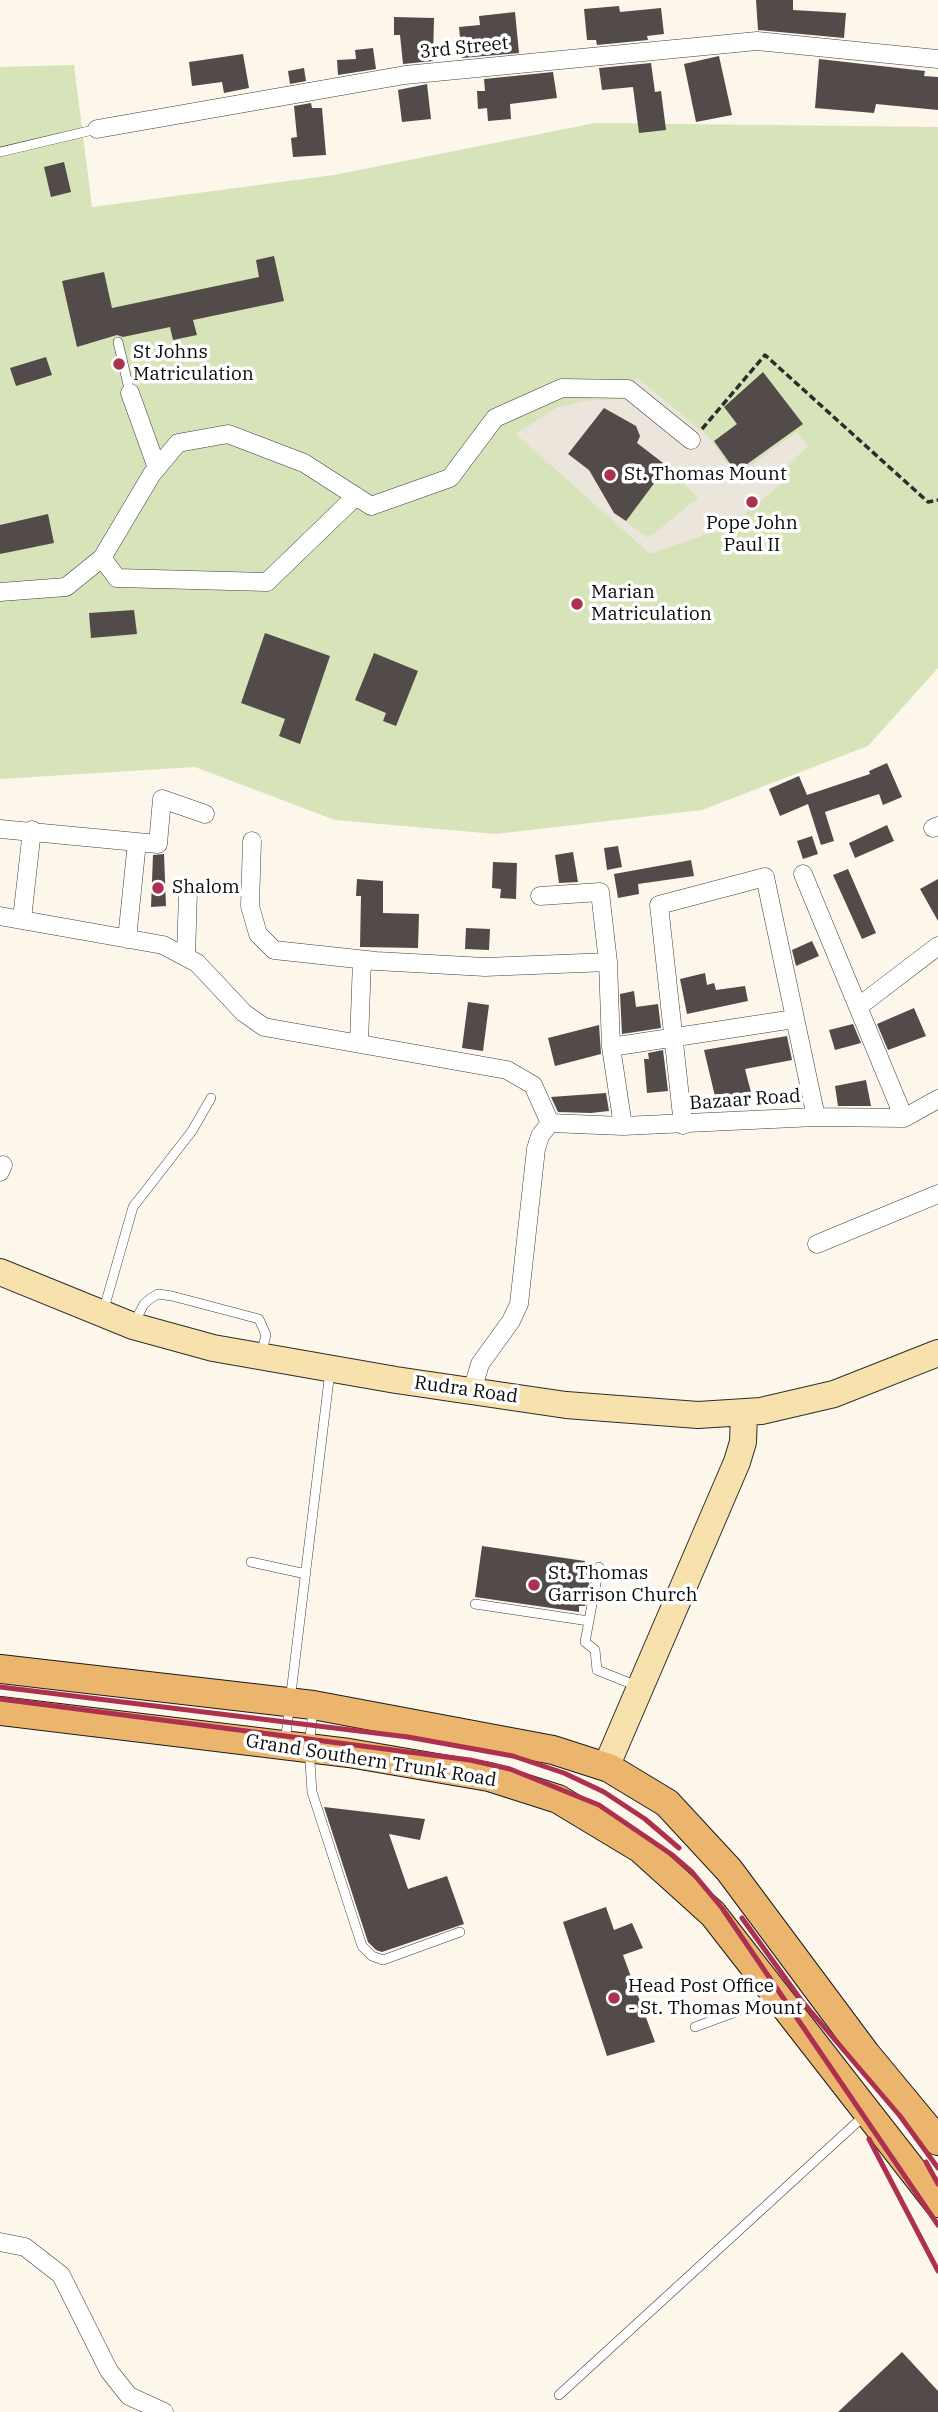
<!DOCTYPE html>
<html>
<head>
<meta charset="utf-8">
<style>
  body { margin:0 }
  canvas { display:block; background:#fdf6eb }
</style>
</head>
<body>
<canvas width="938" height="2412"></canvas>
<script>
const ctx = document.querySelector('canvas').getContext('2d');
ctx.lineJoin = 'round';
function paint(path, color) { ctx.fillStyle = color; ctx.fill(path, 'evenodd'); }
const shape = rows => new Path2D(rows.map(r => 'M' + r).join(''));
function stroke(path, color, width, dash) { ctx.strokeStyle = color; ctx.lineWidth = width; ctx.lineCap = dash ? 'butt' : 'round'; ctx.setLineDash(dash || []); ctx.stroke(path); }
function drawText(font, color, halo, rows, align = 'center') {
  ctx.font = font + ' "IBM Plex Serif",serif'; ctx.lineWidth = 7; ctx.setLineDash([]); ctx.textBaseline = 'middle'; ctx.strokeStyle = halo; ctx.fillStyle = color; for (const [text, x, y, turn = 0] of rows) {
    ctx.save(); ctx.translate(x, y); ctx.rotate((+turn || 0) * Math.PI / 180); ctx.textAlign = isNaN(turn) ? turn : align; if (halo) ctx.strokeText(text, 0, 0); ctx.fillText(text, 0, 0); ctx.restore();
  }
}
const green = shape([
  [74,65,92,207,334,175,595,123,938,127,938,668,868,746,702,810,496,834,335,820,195,767,0,779,0,67]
]);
const plaza = shape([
  [637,378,708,436,736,476,797,432,808,446,783,470,789,478,730,526,650,554,516,434,556,408,584,401,620,399],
  [605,408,636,426,640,436,637,443,667,466,698,498,648,538,614,513,589,470,568,454]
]);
const building = shape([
  [756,0,793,0,793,10,846,13,844,38,758,30],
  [619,6,620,12,661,8,664,34,647,36,648,40,597,45,596,40,587,40,584,9],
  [515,12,519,53,462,58,459,27,480,25,479,16],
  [394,17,434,18,433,61,403,64,400,35,394,35],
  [373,48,376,69,338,75,337,60,356,59,355,50],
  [243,54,249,88,224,93,222,82,192,86,189,62],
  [719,56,732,115,696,122,684,64],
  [819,59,925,71,924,76,938,77,938,110,876,104,874,113,815,108],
  [651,63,655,92,661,91,666,130,639,133,633,87,602,90,599,68],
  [304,68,306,81,290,84,288,71],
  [553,72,557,98,510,104,511,119,488,121,487,108,478,109,477,91,485,91,484,79],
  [427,84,431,119,402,122,398,90],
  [311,103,312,108,322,108,326,155,293,157,291,138,297,137,294,106],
  [64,162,71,192,51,197,44,167],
  [274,256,284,301,193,320,197,335,173,340,170,327,123,337,117,335,77,347,62,281,104,272,112,308,259,277,256,260],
  [46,357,52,375,16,386,10,368],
  [763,372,803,424,736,472,714,441,737,424,724,407],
  [604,408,636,426,640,436,637,443,667,466,626,521,614,513,589,470,568,454],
  [48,514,54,543,0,554,0,525],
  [134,610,137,634,91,638,89,613],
  [265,633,330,656,300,744,279,736,285,719,241,703],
  [374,653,418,671,396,726,383,721,386,713,355,700],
  [887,763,902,797,883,805,879,794,825,812,834,841,821,845,808,804,780,816,769,789,799,776,807,795,870,774,869,771],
  [887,825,894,841,855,858,849,843],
  [812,836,818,854,803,859,797,841],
  [618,846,622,867,607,870,604,848],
  [573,852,578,882,559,883,555,855],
  [164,854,166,906,151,907,153,855],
  [691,860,694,876,638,884,639,894,618,898,614,874],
  [493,862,517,863,516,899,500,898,501,889,492,888],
  [848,869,876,933,862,939,833,875],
  [357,879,383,881,383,913,419,914,418,948,360,947,361,896,356,896],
  [938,879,938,921,920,889],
  [466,928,490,929,489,950,465,949],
  [812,941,819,956,796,966,792,950],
  [705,973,707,985,714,983,716,990,745,986,748,1001,687,1014,680,979],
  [634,991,636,1007,658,1004,661,1028,622,1034,620,994],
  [468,1002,489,1005,483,1051,462,1048],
  [914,1008,926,1036,888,1050,877,1024],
  [853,1024,861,1043,835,1050,829,1030],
  [599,1025,601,1054,555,1066,548,1038],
  [787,1036,792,1060,745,1069,753,1100,718,1109,704,1050],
  [663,1050,668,1091,647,1093,644,1059,649,1059,648,1053],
  [866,1080,871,1106,838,1106,835,1086],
  [606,1093,609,1111,591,1113,558,1112,551,1097],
  [482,1546,585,1561,584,1568,592,1569,585,1606,579,1606,579,1612,475,1597],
  [324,1807,425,1819,420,1840,389,1834,408,1889,447,1876,464,1924,382,1952,376,1950,368,1942],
  [606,1907,614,1930,632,1923,643,1948,623,1955,655,2042,607,2056,563,1922],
  [902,2352,938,2391,938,2412,838,2412]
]);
const path = shape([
  [702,429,765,355,928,502,938,500]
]);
const lane = shape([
  [0,152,97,129],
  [118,342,130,393],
  [103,1312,133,1207,192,1131,211,1098],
  [134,1323,144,1304,151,1298,158,1294,172,1296,259,1319,266,1335,261,1355],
  [251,1562,306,1574],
  [599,1567,585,1642,595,1650,597,1670,637,1686],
  [475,1604,589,1621],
  [313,1710,309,1748,312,1792,362,1946,372,1956,383,1960,460,1932],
  [285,1743,330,1371],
  [695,2027,773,1998],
  [559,2395,865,2115]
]);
const street = shape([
  [97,129,405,75,757,41,938,59],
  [130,393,157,468],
  [102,558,117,578,267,582,356,496],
  [0,592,66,587,102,558,152,474,178,443,228,434,304,463,371,506,450,478,495,418,562,388,628,389,691,440],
  [933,828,938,826],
  [0,829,158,844,162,799,205,814],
  [252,841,250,906,258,934,274,950,376,961,485,967,608,962,611,1047,794,1019],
  [803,874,904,1118],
  [540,896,600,892,608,962],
  [0,916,163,945,197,963,244,1013,264,1027,507,1070,533,1085,550,1123],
  [22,919,32,830],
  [127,939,137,842],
  [186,957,188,891],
  [858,1007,938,946],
  [359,1043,362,960],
  [611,1047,623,1126],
  [550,1123,623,1126,816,1117,904,1118,938,1099],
  [683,1125,659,905,765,877,816,1117],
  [0,1172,3,1165],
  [817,1244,938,1194],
  [472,1391,480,1364,511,1321,519,1304,536,1149,540,1136,550,1123],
  [0,2242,25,2247,61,2275,109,2371,129,2396,164,2412]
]);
const secondary = shape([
  [0,1272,133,1326,213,1348,396,1380,566,1405,698,1415,761,1411,834,1394,938,1353],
  [606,1767,737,1462,743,1442,744,1413]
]);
const primary = shape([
  [0,1669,313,1705,553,1750,609,1768,667,1803,729,1870,866,2054,938,2141],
  [0,1711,349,1753,489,1777,558,1799,641,1849,713,1914,938,2203]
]);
const rail = shape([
  [0,1687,408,1737,513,1756,564,1773,604,1792,645,1819,679,1848],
  [0,1699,470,1760,510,1769,599,1805,671,1854,692,1872,722,1908,938,2225],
  [742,1918,801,2000,900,2116,938,2168],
  [869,2139,938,2271],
  [926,2162,938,2184]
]);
const markers = [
  [119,364,7,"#ad314e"],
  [610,475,7,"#ad314e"],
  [752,502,7,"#ad314e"],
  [577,604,7,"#ad314e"],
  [158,888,7,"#ad314e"],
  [534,1585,7,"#ad314e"],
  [614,1998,7,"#ad314e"]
];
const streetNames = [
  ["3rd Street",464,48,-6],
  ["Bazaar Road",745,1100,-4],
  ["Rudra Road",466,1390,8],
  ["Grand Southern Trunk Road",371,1761,9]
];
const poiNames = [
  ["St Johns",133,353],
  ["Matriculation",133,375],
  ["St. Thomas Mount",624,475],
  ["Pope John",752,524,"center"],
  ["Paul II",752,546,"center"],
  ["Marian",591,593],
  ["Matriculation",591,615],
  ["Shalom",172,888],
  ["St. Thomas",548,1574],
  ["Garrison Church",548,1596],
  ["Head Post Office",628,1987],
  ["- St. Thomas Mount",628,2009]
];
paint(green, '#d7e4b9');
paint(plaza, '#ece5dc');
paint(building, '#534b49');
stroke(lane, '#3e3e3e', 10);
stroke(street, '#3e3e3e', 19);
stroke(secondary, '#2d2d2d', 28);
stroke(primary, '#1c1c1c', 30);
stroke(path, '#2d2d2d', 3.5, [7, 3.5]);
stroke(lane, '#fff', 9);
stroke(street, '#fff', 18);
stroke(secondary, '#f7e1ac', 26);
stroke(primary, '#ebb56d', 28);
stroke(rail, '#ad314e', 5);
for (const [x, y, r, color] of markers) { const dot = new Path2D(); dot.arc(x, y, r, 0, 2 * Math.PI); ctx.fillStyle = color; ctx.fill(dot); stroke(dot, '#fff', 2.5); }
drawText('19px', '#0b0b0b', '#fff', streetNames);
drawText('19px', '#0b0b0b', '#fff', poiNames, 'left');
</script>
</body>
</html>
